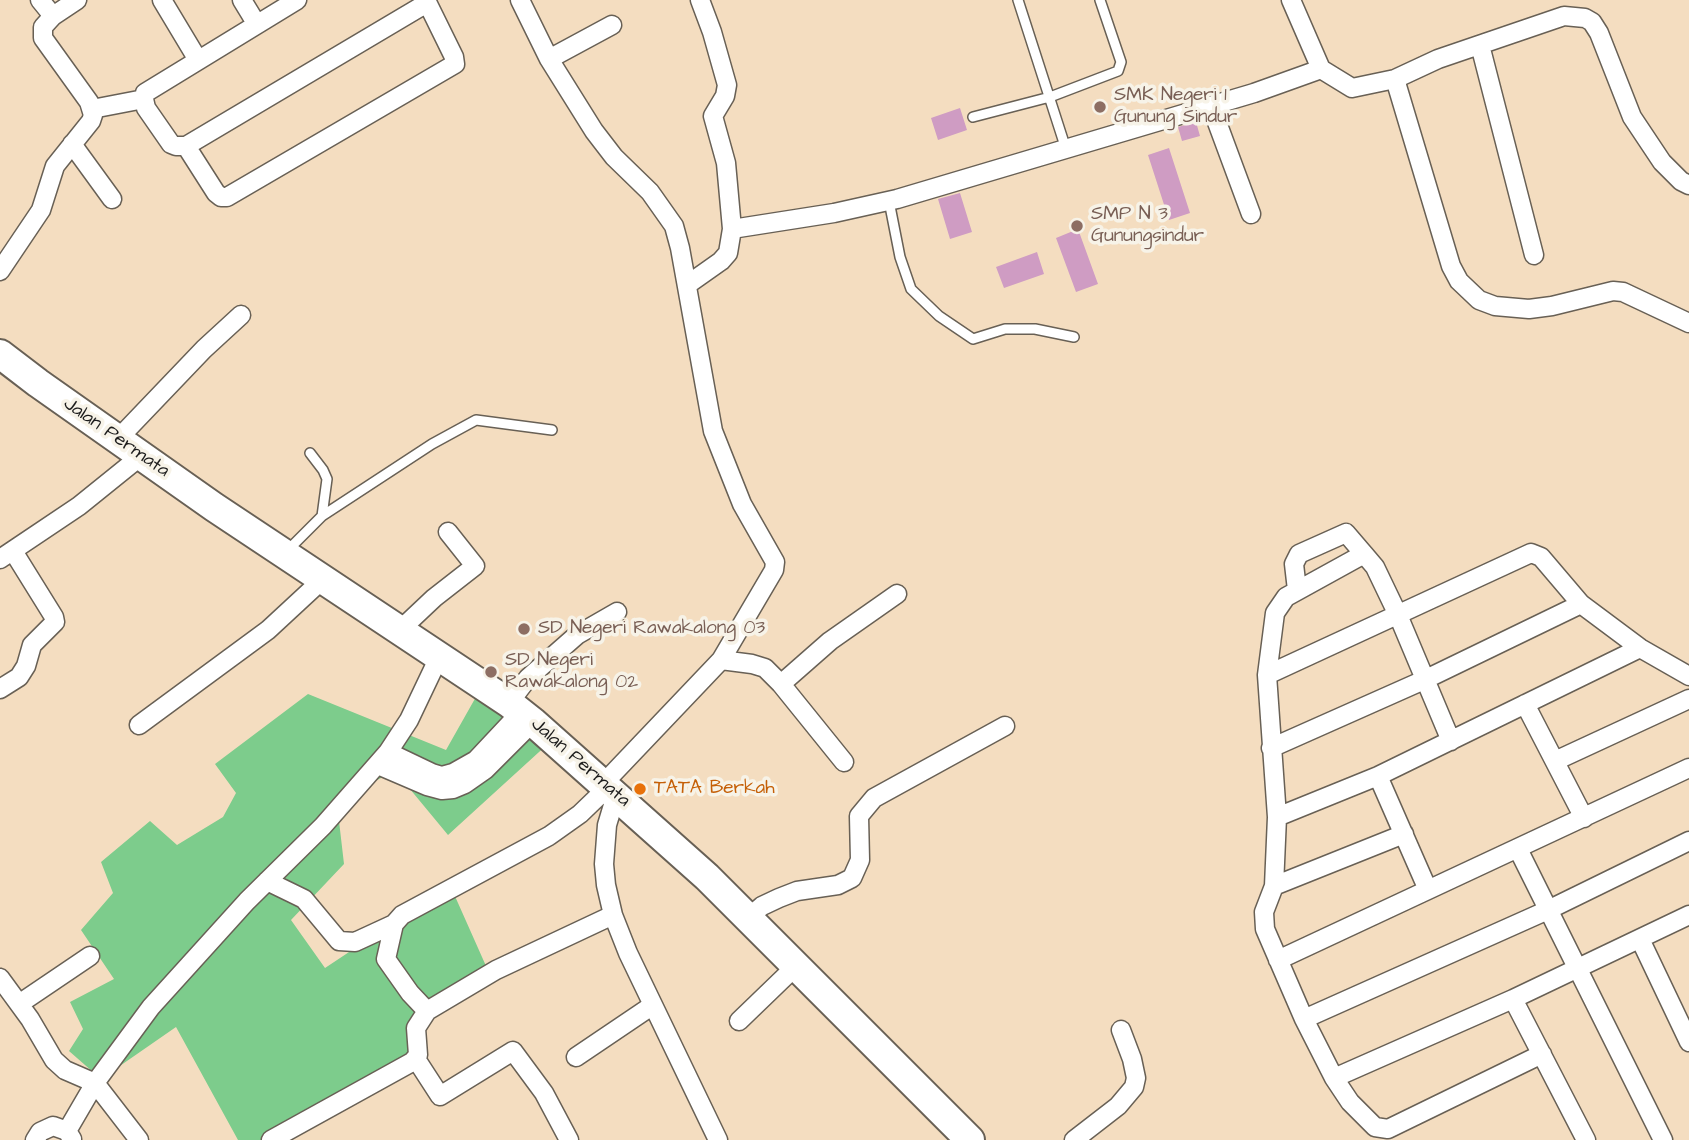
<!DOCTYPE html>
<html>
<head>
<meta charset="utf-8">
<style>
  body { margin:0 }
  canvas { display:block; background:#f4ddc0 }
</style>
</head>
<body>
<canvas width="1689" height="1140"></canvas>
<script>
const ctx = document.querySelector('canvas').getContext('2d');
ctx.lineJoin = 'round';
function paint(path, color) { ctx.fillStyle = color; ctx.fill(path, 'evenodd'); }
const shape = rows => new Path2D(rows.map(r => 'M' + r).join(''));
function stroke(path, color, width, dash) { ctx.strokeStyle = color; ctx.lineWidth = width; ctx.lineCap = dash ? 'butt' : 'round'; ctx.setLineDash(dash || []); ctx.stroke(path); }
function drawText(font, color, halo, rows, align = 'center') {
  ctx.font = font + ' "Architects Daughter",sans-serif'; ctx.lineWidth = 7; ctx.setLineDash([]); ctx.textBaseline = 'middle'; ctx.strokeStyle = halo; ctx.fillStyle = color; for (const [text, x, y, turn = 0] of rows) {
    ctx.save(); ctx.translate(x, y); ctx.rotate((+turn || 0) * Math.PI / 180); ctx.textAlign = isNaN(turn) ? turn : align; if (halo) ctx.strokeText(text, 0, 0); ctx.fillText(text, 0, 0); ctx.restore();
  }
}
const green = shape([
  [481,688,550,742,448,835,395,771,367,785,339,821,344,864,291,920,325,968,450,885,486,966,422,1007,425,1053,262,1140,238,1140,176,1027,101,1079,69,1051,83,1029,70,1002,114,979,81,930,113,893,101,862,150,821,177,845,223,817,236,793,215,764,308,694,446,750]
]);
const building = shape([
  [960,108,967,130,938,140,931,118],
  [1196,122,1200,136,1182,141,1178,127],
  [1169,148,1190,213,1169,220,1148,155],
  [960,193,972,232,950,239,938,199],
  [1078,229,1098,284,1076,292,1056,238],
  [1037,252,1044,274,1004,288,996,267]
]);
const service = shape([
  [1018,0,1066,149],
  [973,117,1050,97,1118,71,1121,62,1100,0],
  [889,201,900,257,911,289,939,316,973,339,1005,329,1035,329,1074,337],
  [310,453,323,470,327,479,322,516],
  [287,551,322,516,432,444,476,420,552,430]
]);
const minor = shape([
  [40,0,53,16],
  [162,0,198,60],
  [242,0,256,23],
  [297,0,145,93,144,99,146,108,171,144,176,146,186,146,427,3],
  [520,0,549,59,594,131,614,157,650,192,674,226,680,248,713,431,742,504,775,562,774,570,721,660,603,784],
  [700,0,712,32,727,85,725,96,713,116,726,163,732,229],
  [1291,0,1321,69,1352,88,1395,79,1438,59,1564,16,1585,18,1592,22,1599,33,1632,117,1662,162,1681,181,1689,185],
  [1480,45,1534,255],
  [549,59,612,25],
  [1395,79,1451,266,1459,281,1479,300,1495,306,1529,309,1552,306,1613,291,1623,292,1689,323],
  [1211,106,1251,214],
  [92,109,144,99],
  [72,144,112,199],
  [186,146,216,193,221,197,227,197,455,64,454,57,426,0],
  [0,271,41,210,55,166,91,121,93,115,89,102,43,38,43,27,53,16,77,0],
  [687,285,721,261,728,253,732,229,834,213,897,199,1254,93,1321,69],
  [117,440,204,349,241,315],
  [0,559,79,506,141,456],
  [1297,590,1294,564,1299,554,1346,533,1364,554],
  [399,631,434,598,475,566,448,532],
  [721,660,752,664,765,668,781,684,844,762],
  [1267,675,1531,553,1541,557,1581,604,1640,648,1689,676],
  [781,684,830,641,897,594],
  [0,689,19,677,26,666,32,645,55,622,54,617,13,551],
  [509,703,528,678,577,635,617,612],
  [1525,704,1584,818],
  [139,725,268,630,322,580],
  [1451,741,1398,615,1375,567,1364,554,1286,597,1275,613,1267,675,1277,817,1274,886,1264,912,1265,929,1304,1019,1334,1078,1350,1102,1375,1127,1388,1129,1542,1054],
  [1271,748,1424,680,1581,604],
  [388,752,432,773,442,776,453,773,476,760,521,712],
  [1555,761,1689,699],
  [378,765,427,786,442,790,453,789,465,784,485,770,533,722],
  [1378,776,1428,890],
  [616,795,607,825,604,864,606,885,613,915,628,953,718,1140],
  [1277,817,1378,776,1640,648],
  [1518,849,1663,1140],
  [267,881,304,899,339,941,355,942,394,924],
  [1274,886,1404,834],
  [748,918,762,906,779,898,797,891,838,885,852,878,860,860,859,816,874,798,1005,726],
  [1640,939,1689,1042],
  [1278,960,1689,768],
  [0,978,30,1019,54,1060,65,1070,95,1083,139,1140],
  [1513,999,1586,1140],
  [19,1004,90,956],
  [427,1011,410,993,386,959,394,924,402,915,549,836,580,814,607,788],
  [1304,1019,1548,910,1689,841],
  [739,1021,796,966],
  [576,1057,653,1005],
  [416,1059,440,1096,513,1051,544,1093,569,1140],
  [1334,1078,1513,999,1689,915],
  [67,1131,95,1083,151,1007,247,901,323,826,388,752,409,720,439,657],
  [35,1140,40,1132,53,1126,67,1131,72,1139],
  [271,1140,412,1062,418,1055,416,1028,427,1011,496,970,613,915],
  [1074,1140,1118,1106,1134,1087,1136,1078,1132,1059,1121,1030]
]);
const primary = shape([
  [0,354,38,383,214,507,509,703,533,722,707,877,970,1140]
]);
const markers = [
  [1100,107,7,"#8d6e63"],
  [1077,226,7,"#8d6e63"],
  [524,629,7,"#8d6e63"],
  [491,672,7,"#8d6e63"],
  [640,789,7,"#e8710a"]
];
const educationNames = [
  ["SMK Negeri 1",1114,96],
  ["Gunung Sindur",1114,118],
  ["SMP N 3",1091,215],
  ["Gunungsindur",1091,237],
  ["SD Negeri Rawakalong 03",538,629],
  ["SD Negeri",505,661],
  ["Rawakalong 02",505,683]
];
const streetNames = [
  ["Jalan Permata",116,438,35],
  ["Jalan Permata",580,763,41]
];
const foodNames = [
  ["TATA Berkah",654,789]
];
paint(green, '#7dcc8c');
paint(building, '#cf9cc3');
stroke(service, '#686055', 12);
stroke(minor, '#686055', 21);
stroke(primary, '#686055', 32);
stroke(service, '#fff', 9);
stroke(minor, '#fff', 18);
stroke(primary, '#fff', 28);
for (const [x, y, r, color] of markers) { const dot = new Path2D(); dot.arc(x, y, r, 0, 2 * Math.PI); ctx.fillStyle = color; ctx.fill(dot); stroke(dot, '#f7f3e8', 2.5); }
drawText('19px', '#785e54', '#f7f3e8', educationNames, 'left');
drawText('19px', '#1c1c1c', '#f7f3e8', streetNames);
drawText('19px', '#c56008', '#f7f3e8', foodNames, 'left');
</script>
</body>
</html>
